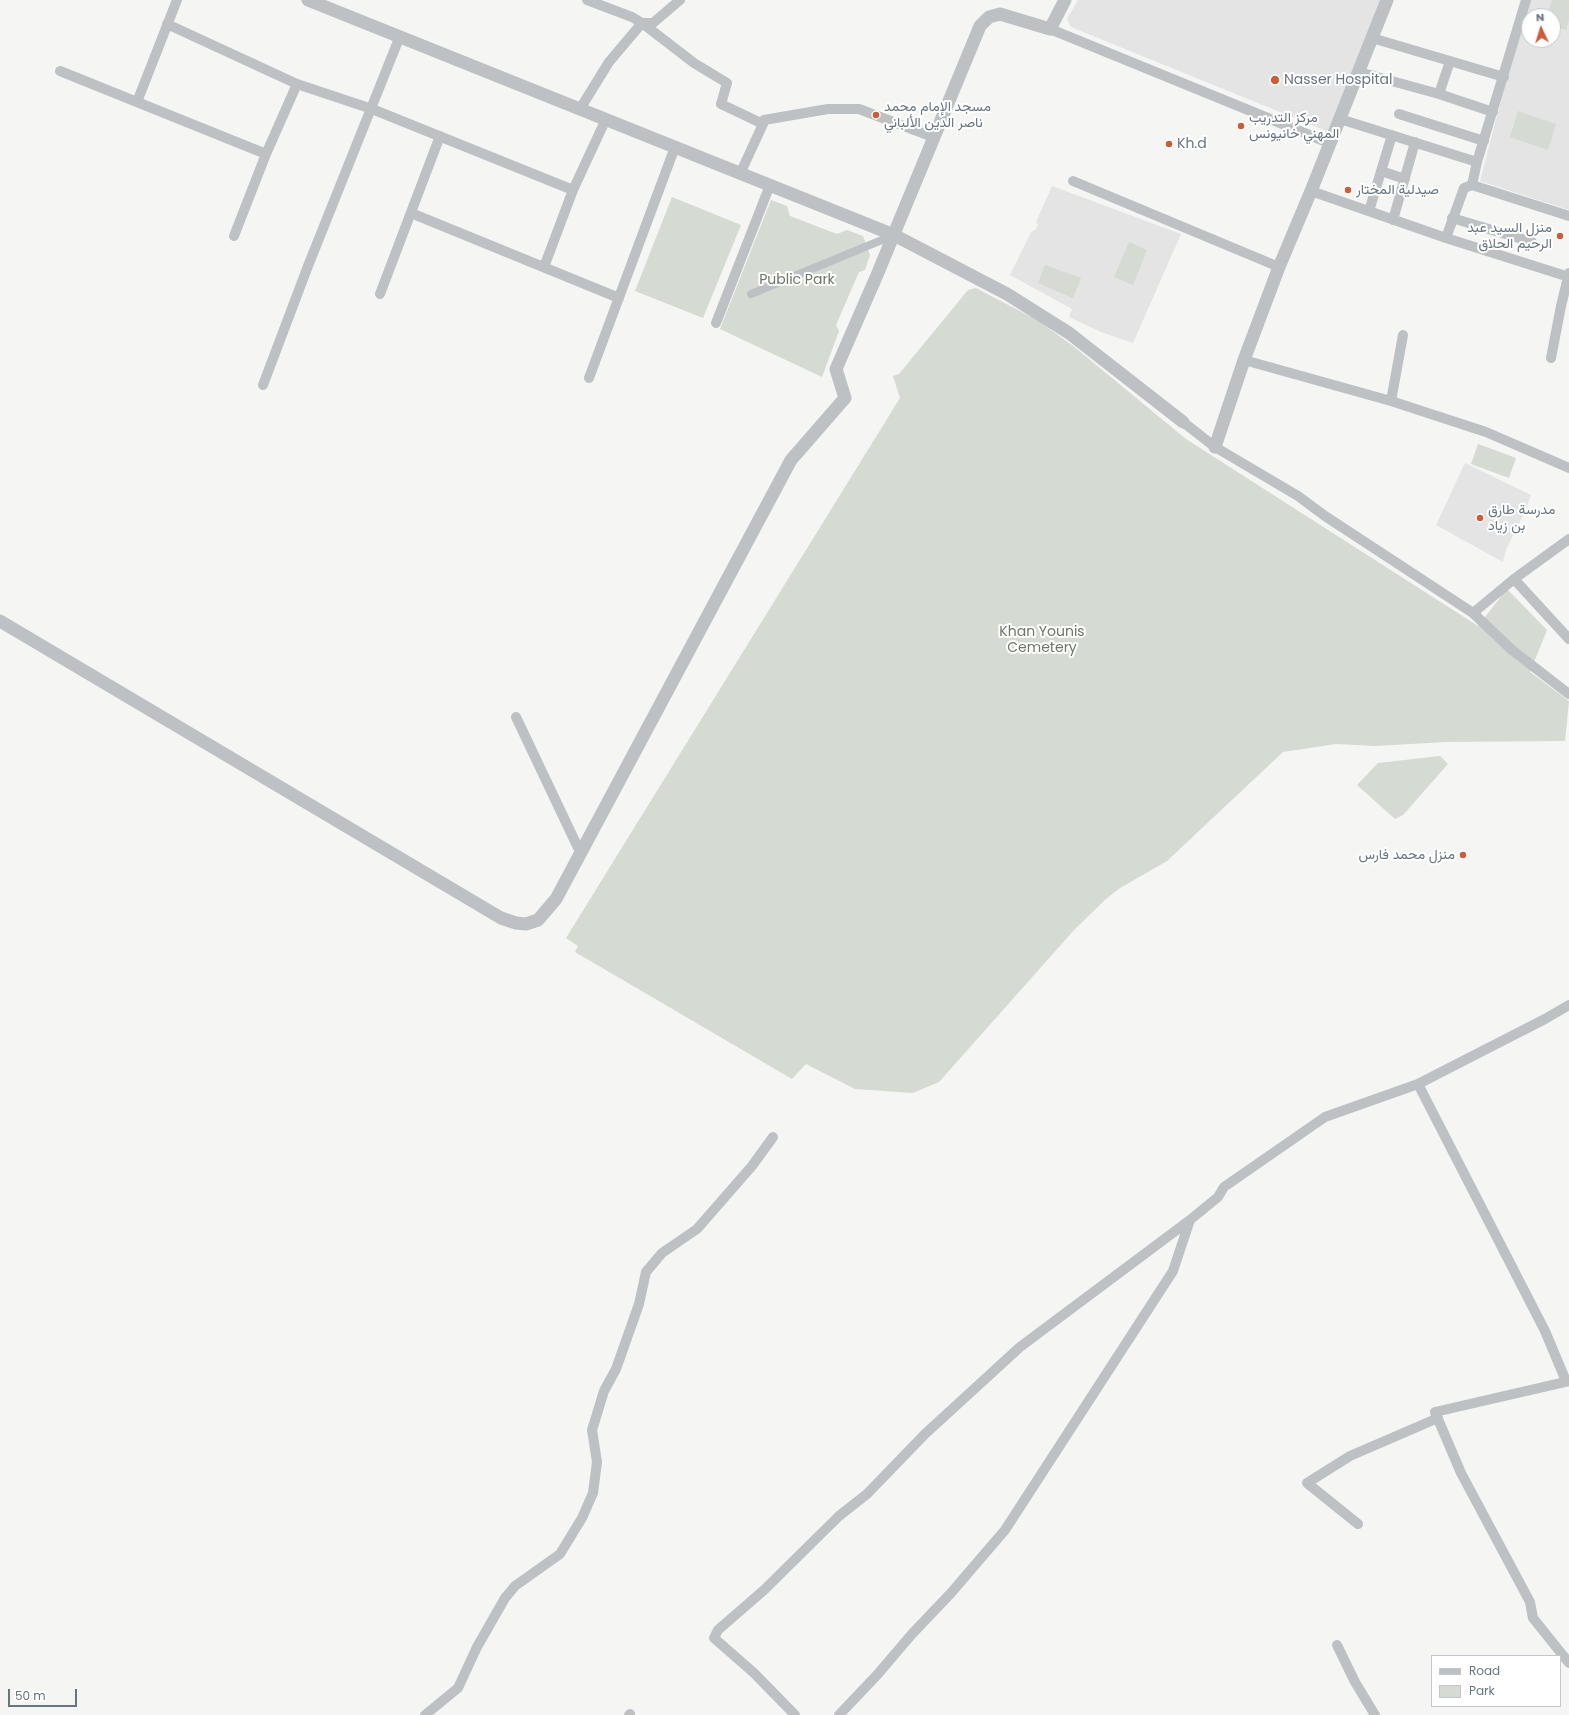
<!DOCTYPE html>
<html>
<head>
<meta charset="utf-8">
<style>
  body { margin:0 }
  #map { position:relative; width:1569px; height:1715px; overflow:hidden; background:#f5f5f3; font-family:Poppins,sans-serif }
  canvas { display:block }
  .legend { position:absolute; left:1431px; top:1655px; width:130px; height:52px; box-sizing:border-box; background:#fff; border:1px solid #c3c8cc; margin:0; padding:5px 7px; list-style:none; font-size:12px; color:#687580 }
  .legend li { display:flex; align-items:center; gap:8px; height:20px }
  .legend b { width:20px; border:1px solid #c3c8cc }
  .north { position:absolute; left:1521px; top:8px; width:40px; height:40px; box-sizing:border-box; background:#fff; border:1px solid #c3c8cc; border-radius:50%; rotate:356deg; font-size:11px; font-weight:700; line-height:16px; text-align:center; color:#687580 }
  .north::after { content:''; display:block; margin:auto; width:14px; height:18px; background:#cc5d3c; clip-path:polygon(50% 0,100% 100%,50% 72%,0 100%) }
  .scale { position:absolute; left:8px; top:1689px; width:69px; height:18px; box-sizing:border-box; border:2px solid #687580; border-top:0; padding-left:5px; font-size:12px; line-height:14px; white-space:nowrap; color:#687580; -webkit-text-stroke:3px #fff; paint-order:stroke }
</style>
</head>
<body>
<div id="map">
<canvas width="1569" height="1715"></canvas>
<ul class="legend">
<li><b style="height:5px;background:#bdc1c4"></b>Road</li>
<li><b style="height:11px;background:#d5dad2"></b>Park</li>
</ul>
<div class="north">N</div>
<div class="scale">50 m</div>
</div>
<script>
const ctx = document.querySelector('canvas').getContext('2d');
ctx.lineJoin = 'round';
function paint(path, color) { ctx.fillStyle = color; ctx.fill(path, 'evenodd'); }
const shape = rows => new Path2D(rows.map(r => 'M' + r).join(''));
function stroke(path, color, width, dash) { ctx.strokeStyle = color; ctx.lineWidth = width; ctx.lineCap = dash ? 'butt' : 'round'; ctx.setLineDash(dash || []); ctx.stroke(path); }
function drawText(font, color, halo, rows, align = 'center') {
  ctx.font = font + ' Poppins,Vazirmatn,sans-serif'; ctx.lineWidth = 4; ctx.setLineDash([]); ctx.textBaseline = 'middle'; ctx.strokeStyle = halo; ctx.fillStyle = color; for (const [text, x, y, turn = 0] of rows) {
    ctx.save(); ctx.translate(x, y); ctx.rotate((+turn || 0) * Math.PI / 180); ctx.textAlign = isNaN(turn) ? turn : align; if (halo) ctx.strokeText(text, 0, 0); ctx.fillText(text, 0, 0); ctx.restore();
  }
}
const built = shape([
  [1078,0,1382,0,1329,132,1071,27,1067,19],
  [1530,0,1569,0,1569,210,1480,181,1511,62],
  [1529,16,1553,16,1553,40,1529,40],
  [1052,186,1181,234,1133,343,1101,332,1069,317,1072,309,1010,275,1031,232,1035,230,1038,225,1036,222],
  [1465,463,1531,495,1525,511,1506,550,1503,562,1436,525]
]);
const green = shape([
  [1552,0,1569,0,1569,20,1566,30,1553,26,1553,16,1547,16],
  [1518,111,1556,124,1548,150,1510,137],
  [672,197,741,225,703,318,635,291],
  [771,200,787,206,790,216,837,234,847,230,863,236,870,255,865,270,859,272,836,325,839,331,822,377,720,329],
  [1129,242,1147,250,1133,285,1114,277],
  [1045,265,1081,278,1073,298,1038,283],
  [976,288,1037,320,1072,345,1186,439,1478,626,1507,589,1547,630,1530,672,1569,701,1565,741,1446,742,1375,746,1336,744,1283,752,1167,861,1120,888,1106,899,1074,930,939,1082,913,1093,855,1089,806,1064,792,1079,575,952,578,946,566,938,900,398,893,376,899,374,968,290],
  [1478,444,1516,458,1509,478,1471,464],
  [1440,756,1448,764,1403,815,1395,819,1357,785,1378,763]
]);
const pedestrian = shape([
  [751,294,894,235]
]);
const minor = shape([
  [587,0,632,17,642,23,694,63,727,83,721,104,763,124,764,120,828,109,859,109,933,137],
  [167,24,297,84,372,109,573,190],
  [1050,29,1329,143],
  [1372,38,1504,77],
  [60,71,266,154],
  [1359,72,1439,94,1493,112],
  [1439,94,1450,61],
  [137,102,177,0],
  [580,109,609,62,642,23,653,23,680,0],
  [1399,114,1484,141],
  [1340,119,1477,162],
  [1381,171,1405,179],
  [740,174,763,124],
  [1073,181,1279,267],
  [1472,185,1477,162,1526,0],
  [1311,191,1446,238,1569,277],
  [1369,211,1392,135],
  [411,213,619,298],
  [1452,218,1532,242],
  [1393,220,1415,142],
  [234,236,266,154,297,84],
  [1446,238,1464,188,1472,185,1569,216],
  [544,267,573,190,606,119],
  [380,294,440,136],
  [716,323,770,185],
  [1551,358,1561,306,1569,273],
  [1244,360,1391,401,1486,432,1569,468],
  [589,378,675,147],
  [263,385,308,266,400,36],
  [1391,401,1403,335],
  [1183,422,1215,447,1298,496,1325,516,1473,613,1512,650,1569,694],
  [1514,579,1569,639],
  [1473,613,1514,579,1569,539],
  [516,717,581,854],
  [1418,1084,1545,1331,1566,1381],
  [1569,1381,1435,1412,1461,1473,1530,1602,1533,1618,1569,1663],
  [1358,1524,1307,1483,1350,1456,1438,1418],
  [1337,1645,1355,1682,1375,1715],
  [425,1715,458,1688,477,1647,505,1598,515,1586,560,1554,582,1518,593,1493,597,1462,592,1430,604,1391,616,1369,639,1304,646,1272,662,1253,697,1229,752,1166,773,1137],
  [629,1715,630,1714],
  [795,1715,754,1673,714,1638,718,1630,764,1590,839,1516,867,1494,925,1434,1020,1347,1190,1220,1218,1197,1224,1187,1325,1117,1418,1084,1545,1019,1569,1005],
  [839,1715,877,1675,912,1634,951,1593,1005,1530,1173,1271,1190,1220]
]);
const tertiary = shape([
  [308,0,894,235,1007,294,1069,333,1183,422],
  [1215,447,1244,360,1279,267,1311,191,1387,0],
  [0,621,501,918,516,923,526,924,538,920,556,899,791,460,845,398,836,369,877,275,980,26,989,17,1000,14,1050,29,1065,0]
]);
const markers = [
  [1275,80,5,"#cc5d3c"],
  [876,115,4,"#cc5d3c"],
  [1241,126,4,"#cc5d3c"],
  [1169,144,4,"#cc5d3c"],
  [1348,190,4,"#cc5d3c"],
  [1560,236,4,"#cc5d3c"],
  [1480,518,4,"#cc5d3c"],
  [1463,855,4,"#cc5d3c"]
];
const poiNames = [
  ["Nasser Hospital",1284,80],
  ["مسجد الإمام محمد",884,107],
  ["ناصر الدين الألباني",884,123],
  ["مركز التدريب",1249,118],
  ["المهني خانيونس",1249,134],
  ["Kh.d",1177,144],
  ["صيدلية المختار",1356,190],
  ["منزل السيد عبد",1552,228,"right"],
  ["الرحيم الحلاق",1552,244,"right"],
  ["مدرسة طارق",1488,510],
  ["بن زياد",1488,526],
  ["منزل محمد فارس",1455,855,"right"]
];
const parkNames = [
  ["Public Park",797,280],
  ["Khan Younis",1042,632],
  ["Cemetery",1042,648]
];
paint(built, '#e3e4e3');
paint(green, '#d5dad2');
stroke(pedestrian, '#bdc1c4', 8);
stroke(minor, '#bdc1c4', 10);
stroke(tertiary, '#bdc1c4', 13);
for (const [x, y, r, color] of markers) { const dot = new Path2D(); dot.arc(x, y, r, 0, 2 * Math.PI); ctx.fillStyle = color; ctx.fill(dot); stroke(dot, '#fff', 1.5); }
drawText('14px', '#687580', '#fff', poiNames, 'left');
drawText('14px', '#6a7866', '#fff', parkNames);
</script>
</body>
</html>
